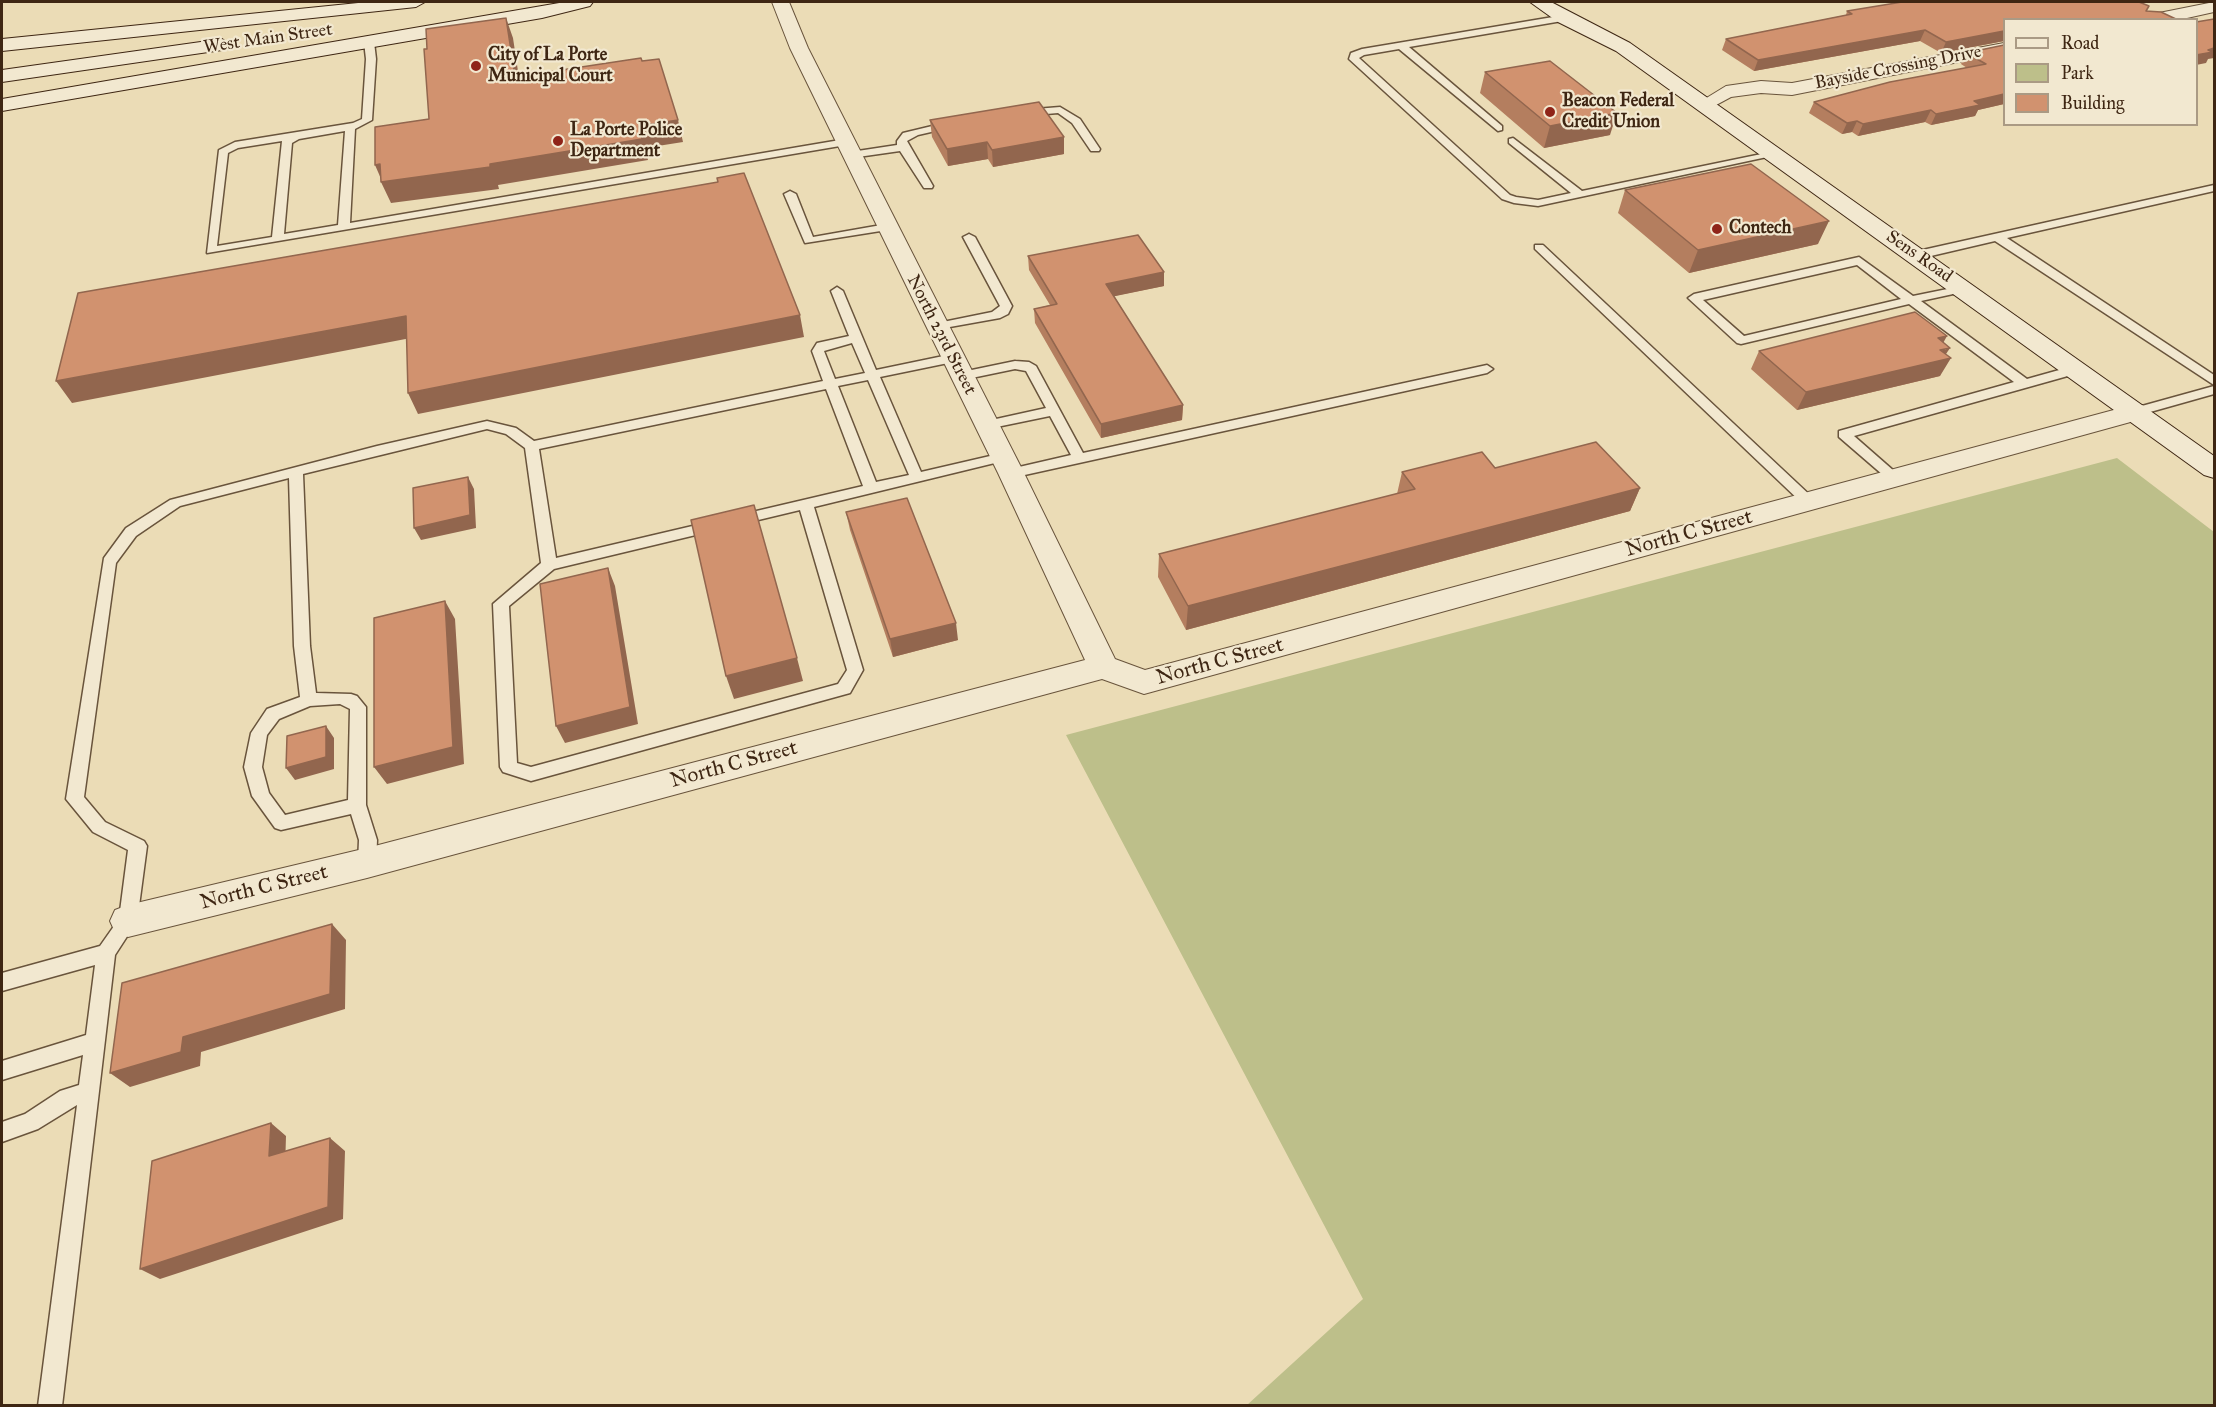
<!DOCTYPE html>
<html>
<head>
<meta charset="utf-8">
<style>
  body { margin:0 }
  #map { position:relative; width:2216px; height:1407px; overflow:hidden; background:#ebdcb6; font-family:"IM FELL Great Primer",serif }
  canvas { display:block }
  .frame { position:absolute; inset:0; border:3px solid #3e2613; pointer-events:none }
  .legend { position:absolute; left:2003px; top:18px; width:195px; height:108px; box-sizing:border-box; background:#f2e8d0; border:2px solid #aa9a84; margin:0; padding:8px 10px; list-style:none; font-size:18px; color:#3e2613 }
  .legend li { display:flex; align-items:center; gap:12px; height:30px }
  .legend b { width:30px; border:2px solid #aa9a84 }
</style>
</head>
<body>
<div id="map">
<canvas width="2216" height="1407"></canvas>
<div class="frame"></div>
<ul class="legend">
<li><b style="height:8px;background:#f2e8d0"></b>Road</li>
<li><b style="height:16px;background:#bdbf8a"></b>Park</li>
<li><b style="height:16px;background:#d1926f"></b>Building</li>
</ul>
</div>
<script>
const ctx = document.querySelector('canvas').getContext('2d');
ctx.lineJoin = 'round';
function paint(path, color) { ctx.fillStyle = color; ctx.fill(path, 'evenodd'); }
const shape = rows => new Path2D(rows.map(r => 'M' + r).join(''));
function stroke(path, color, width, dash) { ctx.strokeStyle = color; ctx.lineWidth = width; ctx.lineCap = dash ? 'butt' : 'round'; ctx.setLineDash(dash || []); ctx.stroke(path); }
function drawText(font, color, halo, rows, align = 'center') {
  ctx.font = font + ' "IM FELL Great Primer",serif'; ctx.lineWidth = 4.5; ctx.setLineDash([]); ctx.textBaseline = 'middle'; ctx.strokeStyle = halo; ctx.fillStyle = color; for (const [text, x, y, turn = 0] of rows) {
    ctx.save(); ctx.translate(x, y); ctx.rotate((+turn || 0) * Math.PI / 180); ctx.textAlign = isNaN(turn) ? turn : align; if (halo) ctx.strokeText(text, 0, 0); ctx.fillText(text, 0, 0); ctx.restore();
  }
}
const green = shape([
  [2117,458,2214,532,2214,1405,1247,1405,1363,1299,1066,735]
]);
const lane = shape([
  [1565,15,1570,18,1568,20,1409,47,1502,126,1502,130,1498,131,1399,49,1364,55,1359,58,1510,195,1516,197,1538,200,1571,193,1509,143,1509,139,1513,138,1582,191,1776,151,1781,154,1538,206,1514,203,1502,199,1349,59,1351,53,1362,49,1565,15],
  [369,39,374,42,376,59,372,120,355,129,350,223,846,139,851,142,846,145,207,253,219,150,235,142,353,123,362,119,366,59,364,42,369,39],
  [345,131,338,225,284,234,292,143,299,139,345,131],
  [282,141,272,237,217,246,228,153,238,148,282,141],
  [1060,107,1080,119,1100,149,1099,151,1091,151,1072,123,1058,113,1023,116,1018,113,1023,110,1060,107],
  [953,121,958,124,957,126,918,135,907,141,933,186,932,188,924,188,900,151,851,158,846,155,851,152,897,145,897,141,903,133,953,121],
  [2214,185,2214,191,2007,238,2214,375,2214,385,1995,241,1918,259,1912,255,1918,251,2214,185],
  [790,191,796,194,813,237,887,224,893,227,887,230,805,243,784,194,790,191],
  [969,234,975,237,1012,306,1008,314,1000,318,933,330,933,324,992,312,1000,306,963,237,969,234],
  [1535,245,1543,245,1813,498,1815,501,1813,504,1803,504,1535,249,1535,245],
  [1859,257,1913,296,1967,285,1967,291,1921,301,2027,379,2077,365,2083,369,2082,372,1854,436,1902,478,1900,481,1890,481,1839,437,1839,431,2014,382,1909,304,1741,344,1737,343,1688,298,1694,294,1859,257],
  [1857,265,1901,299,1744,336,1703,300,1857,265],
  [837,287,843,291,876,370,953,354,959,358,953,362,880,377,921,472,1003,453,1010,457,1003,461,814,507,863,670,850,693,531,781,503,772,500,767,493,604,541,563,525,448,506,434,487,429,303,474,310,646,316,693,351,694,357,696,366,707,366,805,377,840,376,863,373,868,367,871,361,868,358,863,359,840,351,814,281,830,275,828,252,796,244,767,251,733,267,709,300,697,294,646,289,478,180,506,136,536,116,563,84,797,105,822,144,841,147,846,137,921,115,955,62,1406,38,1406,77,1105,38,1129,2,1142,2,1122,25,1114,60,1091,79,1085,83,1055,2,1080,2,1061,86,1035,95,965,2,991,2,973,100,946,119,919,128,850,93,832,66,799,104,558,126,528,170,500,377,446,487,421,516,428,534,441,823,381,812,351,817,343,849,336,831,291,837,287],
  [852,343,865,373,835,379,824,351,852,343],
  [868,380,909,475,876,482,838,386,868,380],
  [826,389,863,486,556,558,539,449,826,389],
  [800,510,847,670,838,684,531,767,517,763,509,606,554,569,800,510],
  [340,704,350,709,348,800,285,815,269,793,262,767,267,735,279,719,310,706,340,704],
  [1015,361,1029,362,1036,366,1083,453,1487,365,1493,369,1487,373,1011,478,1004,473,1006,470,1071,455,1050,416,987,429,980,425,987,421,1046,408,1026,371,1015,369,962,380,955,376,962,372,1015,361],
  [2214,386,2214,394,2136,416,2129,412,2131,409,2214,386]
]);
const street = shape([
  [772,2,789,2,808,48,1024,473,1115,659,1145,670,2136,404,2145,406,2149,412,2145,418,1144,694,1102,679,367,878,128,937,115,932,110,921,115,910,128,905,367,848,1085,660,998,473,790,48,772,2],
  [2214,2,2214,12,2178,20,2141,20,2149,15,2214,2],
  [2004,43,2004,53,1792,95,1761,93,1731,97,1705,111,1695,105,1726,86,1761,81,1792,83,2004,43]
]);
const secondary = shape([
  [368,2,425,2,416,7,2,51,2,39,368,2],
  [565,2,593,2,590,6,542,18,2,111,2,99,565,2],
  [1530,2,1551,2,1630,43,2214,456,2214,478,2204,475,1616,51,1558,22,1530,2],
  [222,39,231,45,229,49,2,82,2,70,222,39]
]);
const wall = shape([
  [1847,11,2004,20,2004,42,2004,41,1941,53,1920,41,1754,71,1722,50,1726,39,1846,15],
  [2004,45,2004,104,1978,110,1975,116,1931,125,1925,122,1858,136,1852,132,1842,134,1809,113,1814,102,1967,68,1961,64,1966,53],
  [1485,72,1610,135,1544,148,1480,93],
  [930,120,1064,137,1064,154,993,167,988,159,948,166,932,137],
  [1625,190,1818,244,1689,273,1618,213],
  [1028,256,1164,272,1164,286,1114,296,1183,405,1182,420,1101,438,1035,323,1034,309,1050,305,1029,270],
  [1943,342,1946,354,1940,376,1797,410,1751,369,1759,351],
  [1495,468,1640,488,1630,511,1186,630,1158,577,1159,554,1397,494,1402,472],
  [846,512,958,640,893,657,850,530]
]);
const shadedWall = shape([
  [506,18,513,38,522,98,515,77],
  [1925,30,1920,41,1754,71,1758,60],
  [2004,31,2004,41,1941,53,1946,42],
  [2214,48,2214,58,2208,59,2206,63,2196,65,2196,55,2208,50],
  [2004,94,2004,104,1978,110,1975,116,1931,125,1936,114,1974,101],
  [1931,110,1925,122,1858,136,1863,124],
  [1617,113,1610,135,1544,148,1550,126],
  [678,120,683,142,645,148,648,160,498,185,499,189,391,203,381,182,382,181,375,165,380,164,490,164,639,126],
  [1857,121,1852,132,1842,134,1847,123],
  [1064,137,1064,154,993,167,992,150],
  [987,142,988,159,948,166,947,149],
  [1829,221,1818,244,1689,273,1698,250],
  [1164,272,1164,286,1106,298,1106,284],
  [800,315,804,337,418,414,408,393],
  [406,316,416,337,72,403,56,381],
  [1947,336,1937,354,1938,338],
  [1950,348,1942,360,1951,358,1940,376,1797,410,1806,392],
  [1183,405,1182,420,1101,438,1101,424],
  [468,477,474,489,476,528,421,540,414,528],
  [1640,488,1630,511,1186,630,1188,606],
  [608,568,615,586,638,724,565,743,556,726],
  [445,601,455,619,464,764,387,784,374,767],
  [956,623,958,640,893,657,890,639],
  [797,658,803,681,734,699,726,676],
  [326,726,334,738,334,769,295,780,286,768],
  [332,924,346,940,345,1009,201,1052,200,1066,130,1087,110,1073,183,1037],
  [271,1123,286,1136,285,1169,269,1156],
  [330,1138,345,1151,343,1219,160,1279,140,1269]
]);
const building = shape([
  [1902,2,2139,2,2149,6,2146,11,2161,12,2178,20,2004,20,2004,31,1946,42,1925,30,1758,60,1726,39,1852,14,1847,11,1902,2],
  [506,18,515,77,641,58,642,61,659,59,678,120,639,126,642,139,490,164,490,167,381,182,380,164,375,165,375,127,429,119,424,49,427,49,426,29,506,18],
  [2214,19,2214,48,2208,50,2213,52,2196,55,2196,22,2214,19],
  [2004,45,2004,94,1974,101,1980,105,1936,114,1931,110,1863,124,1857,121,1847,123,1814,102,1890,82,1986,64,1966,53,2004,45],
  [1550,61,1617,113,1550,126,1485,72,1550,61],
  [1039,102,1064,137,992,150,987,142,947,149,930,120,1039,102],
  [1751,164,1829,221,1698,250,1625,190,1751,164],
  [744,173,800,315,408,393,406,316,56,381,78,293,718,182,717,178,744,173],
  [1138,235,1164,272,1106,284,1183,405,1101,424,1034,309,1057,304,1028,256,1138,235],
  [1915,312,1947,336,1938,338,1950,348,1940,350,1951,358,1806,392,1759,351,1915,312],
  [1596,442,1640,488,1188,606,1159,554,1415,489,1402,472,1482,452,1495,468,1596,442],
  [468,477,470,515,414,528,413,488,468,477],
  [907,498,956,623,890,639,846,512,907,498],
  [754,505,797,658,726,676,691,520,754,505],
  [608,568,630,707,556,726,540,584,608,568],
  [445,601,453,747,374,767,374,618,445,601],
  [326,726,326,757,286,768,287,736,326,726],
  [332,924,330,994,183,1037,181,1052,110,1073,122,983,332,924],
  [271,1123,269,1156,330,1138,328,1207,140,1269,152,1161,271,1123]
]);
const markers = [
  [476,66,6,"#8f2418"],
  [1550,112,6,"#8f2418"],
  [558,141,6,"#8f2418"],
  [1717,229,6,"#8f2418"]
];
const farStreetnames = [
  ["West Main Street",268,39,-8],
  ["Bayside Crossing Drive",1898,68,-11],
  ["Sens Road",1919,257,35],
  ["North 23rd Street",941,335,63]
];
const farPoinames = [
  ["City of La Porte",488,56],
  ["Municipal Court",488,77],
  ["Beacon Federal",1562,102],
  ["Credit Union",1562,123],
  ["La Porte Police",570,131],
  ["Department",570,152],
  ["Contech",1729,229]
];
const streetNames = [
  ["North C Street",1689,534,-15],
  ["North C Street",1220,662,-15],
  ["North C Street",734,765,-15],
  ["North C Street",264,888,-14]
];
paint(green, '#bdbf8a');
stroke(lane, '#69543c', 3);
stroke(street, '#69543c', 2);
stroke(secondary, '#3e2613', 2);
paint(lane, '#f2e8d0');
paint(street, '#f2e8d0');
paint(secondary, '#f2e8d0');
paint(wall, '#b47e5f');
paint(shadedWall, '#92664e');
paint(building, '#d1926f');
stroke(building, '#92664e', 1.5);
for (const [x, y, r, color] of markers) { const dot = new Path2D(); dot.arc(x, y, r, 0, 2 * Math.PI); ctx.fillStyle = color; ctx.fill(dot); stroke(dot, '#f2e8d0', 2); }
drawText('18px', '#3e2613', '#f2e8d0', farStreetnames);
drawText('bold 18px', '#3e2613', '#f2e8d0', farPoinames, 'left');
drawText('21px', '#3e2613', '#f2e8d0', streetNames);
</script>
</body>
</html>
